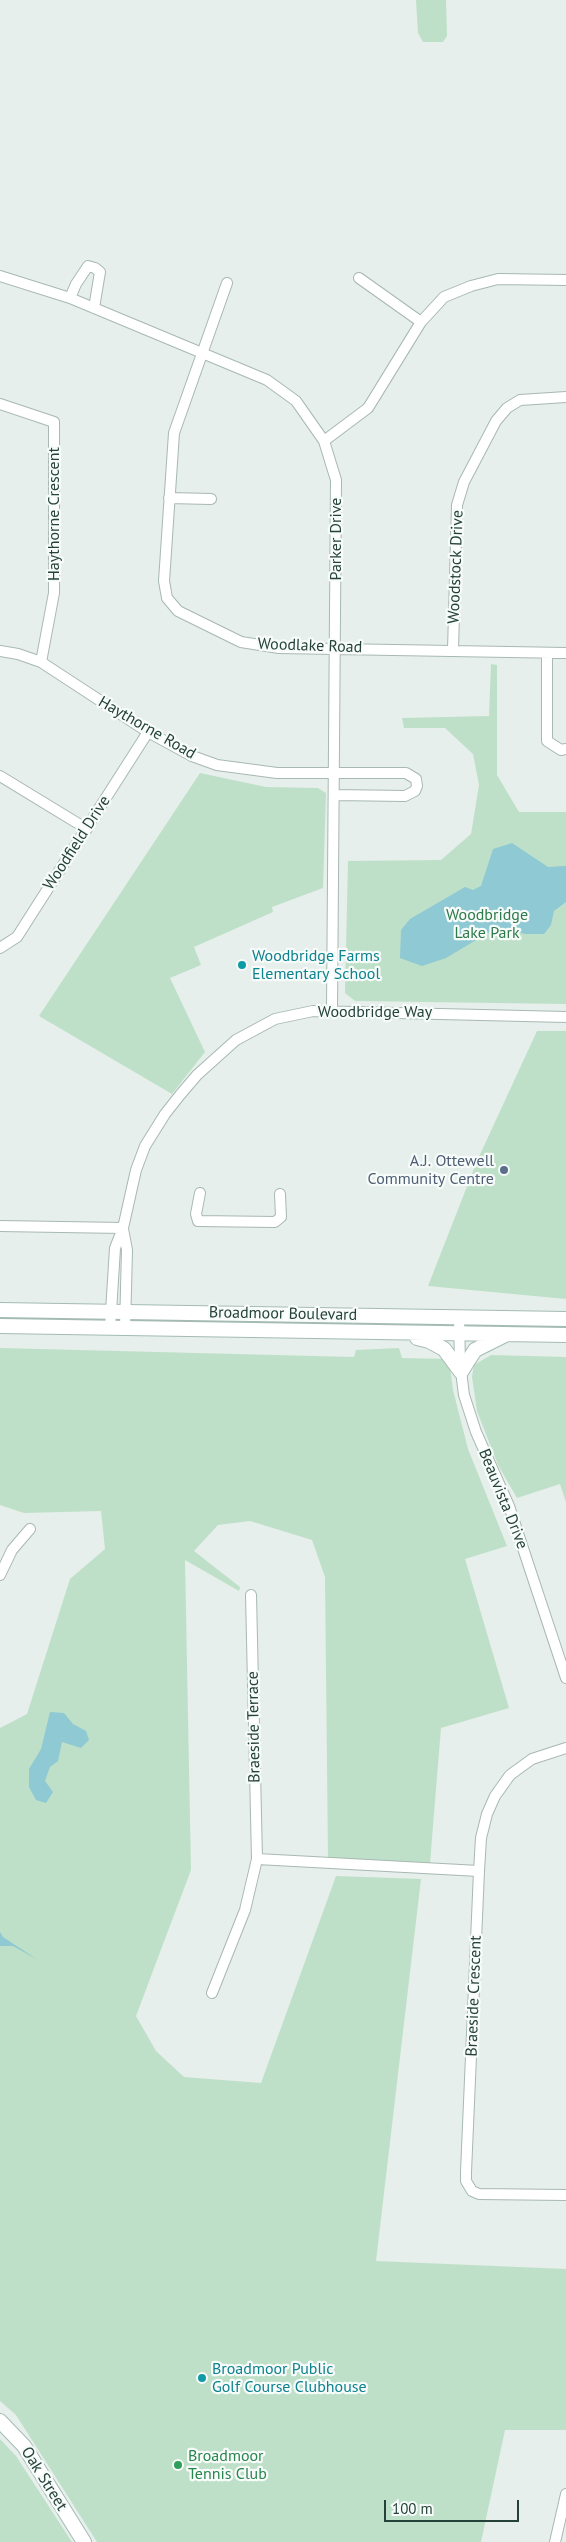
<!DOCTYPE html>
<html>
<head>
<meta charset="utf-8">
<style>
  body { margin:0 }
  #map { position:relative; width:566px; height:2542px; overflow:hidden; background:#e6efeb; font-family:"PT Sans",sans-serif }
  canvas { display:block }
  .scale { position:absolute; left:384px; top:2500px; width:135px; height:22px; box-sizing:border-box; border:2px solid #24423a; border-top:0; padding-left:6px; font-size:15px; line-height:18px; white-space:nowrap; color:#24423a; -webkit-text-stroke:4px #f7fbf9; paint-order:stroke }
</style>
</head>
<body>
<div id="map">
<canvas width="566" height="2542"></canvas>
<div class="scale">100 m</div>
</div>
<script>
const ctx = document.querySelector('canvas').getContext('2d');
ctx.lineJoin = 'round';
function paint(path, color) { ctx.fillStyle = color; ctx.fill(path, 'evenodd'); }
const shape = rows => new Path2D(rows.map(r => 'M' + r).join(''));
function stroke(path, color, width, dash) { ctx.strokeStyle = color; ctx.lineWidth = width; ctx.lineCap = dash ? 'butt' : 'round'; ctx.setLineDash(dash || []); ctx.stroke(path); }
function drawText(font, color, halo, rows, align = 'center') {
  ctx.font = font + ' "PT Sans",sans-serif'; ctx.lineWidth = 4.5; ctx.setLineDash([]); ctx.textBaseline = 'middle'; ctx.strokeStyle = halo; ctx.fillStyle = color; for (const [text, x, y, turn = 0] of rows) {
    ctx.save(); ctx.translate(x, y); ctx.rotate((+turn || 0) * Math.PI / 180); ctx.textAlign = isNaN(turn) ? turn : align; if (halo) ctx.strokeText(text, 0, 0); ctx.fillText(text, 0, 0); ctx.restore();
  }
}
const green = shape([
  [416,0,446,0,447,36,443,42,423,42,418,33],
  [491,664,497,665,497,775,519,812,566,812,566,1004,355,1001,345,993,348,861,441,860,471,834,479,785,473,754,445,728,404,728,402,718,489,716],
  [200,773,266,787,318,788,326,793,323,888,272,907,273,912,194,947,201,965,170,978,205,1052,172,1094,39,1016],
  [537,1031,566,1031,566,1299,428,1286,477,1161],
  [0,1348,354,1357,356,1350,399,1348,402,1358,449,1359,453,1390,468,1449,507,1546,465,1559,509,1708,441,1728,430,1863,328,1859,325,1577,312,1540,250,1521,218,1525,194,1551,240,1587,239,1591,185,1560,191,1870,136,2016,156,2051,184,2077,261,2083,336,1876,421,1879,376,2261,566,2269,566,2430,505,2430,481,2542,97,2542,16,2415,0,2401,0,1728,27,1714,70,1579,105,1549,101,1511,24,1513,0,1505],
  [491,1355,566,1357,566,1502,560,1484,517,1498,498,1465,477,1411,472,1377,474,1365],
  [0,2439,16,2456,72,2542,0,2542]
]);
const water = shape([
  [512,843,548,867,566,866,566,902,554,911,551,925,544,934,525,934,508,929,493,930,446,958,422,966,400,958,401,930,410,919,465,887,473,890,481,886,493,849],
  [50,1712,64,1713,73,1724,86,1731,89,1740,81,1748,62,1742,58,1761,50,1767,45,1781,53,1792,46,1803,36,1800,29,1787,29,1769,41,1749],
  [0,1932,3,1937,38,1960,13,1946,0,1946]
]);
const street = shape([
  [0,276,70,298,267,380,296,401,324,441,336,480,332,1010],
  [359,278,421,322],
  [227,283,174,433,164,581,167,598,178,611,241,642,279,648,566,653],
  [70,298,76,284,88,266,95,268,100,272,94,308],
  [0,404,54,422,54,593,41,662],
  [324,441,368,408,421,322,444,297,471,286,498,279,566,280],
  [169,498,211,499],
  [453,650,457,505,464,482,496,421,507,408,520,400,566,397],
  [0,651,18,654,41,662,148,732,192,756,217,765,277,773,406,773,416,779,417,786,415,791,405,796,335,795],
  [547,653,547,741,561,750,566,749],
  [0,776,87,829],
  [0,948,17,937,148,732],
  [200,1193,196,1214,198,1221,275,1222,281,1217,280,1194],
  [0,1226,123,1228],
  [123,1229,127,1250,125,1328],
  [459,1317,460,1363,464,1395,476,1432,509,1506,566,1678],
  [110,1328,115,1248,123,1228,136,1170,145,1146,165,1114,180,1095,197,1075,236,1040,275,1019,313,1011,566,1017],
  [0,1575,12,1550,30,1529],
  [566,1748,532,1759,510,1775,495,1796,487,1814,481,1838,479,1871,466,2172,466,2181,472,2191,479,2194,566,2195],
  [257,1859,479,1871],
  [212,1993,245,1910,257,1859,251,1595],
  [555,2542,566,2494]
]);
const secondary = shape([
  [0,1310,566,1319],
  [0,1326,566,1335],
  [417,1338,429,1341,444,1349,461,1372,475,1350,505,1335],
  [0,2421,24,2446,84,2542]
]);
const markers = [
  [242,965,5,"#0f9aa8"],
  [504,1170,5,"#5c6f8a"],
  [202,2378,5,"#0f9aa8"],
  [178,2465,5,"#2e9e5b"]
];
const streetNames = [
  ["Haythorne Crescent",54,514,-90],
  ["Parker Drive",336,539,-90],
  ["Woodstock Drive",456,567,-88],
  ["Woodlake Road",310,646,2],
  ["Haythorne Road",147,728,30],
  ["Woodfield Drive",77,843,-57],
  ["Woodbridge Way",375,1012],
  ["Broadmoor Boulevard",283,1314,1],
  ["Beauvista Drive",503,1499,68],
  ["Braeside Terrace",254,1727,-91],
  ["Braeside Crescent",474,1996,-88],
  ["Oak Street",44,2479,58]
];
const parkNames = [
  ["Woodbridge",487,915],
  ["Lake Park",487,933]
];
const cultureNames = [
  ["Woodbridge Farms",252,956],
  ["Elementary School",252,974],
  ["Broadmoor Public",212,2369],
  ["Golf Course Clubhouse",212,2387]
];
const serviceNames = [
  ["A.J. Ottewell",494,1161],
  ["Community Centre",494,1179]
];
const leisureNames = [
  ["Broadmoor",188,2456],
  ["Tennis Club",188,2474]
];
paint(green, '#bfe0c8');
paint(water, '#8ec9d4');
stroke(street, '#a8b8b2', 12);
stroke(secondary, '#a4bbb3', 16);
stroke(street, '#fff', 10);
stroke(secondary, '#fff', 14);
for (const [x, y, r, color] of markers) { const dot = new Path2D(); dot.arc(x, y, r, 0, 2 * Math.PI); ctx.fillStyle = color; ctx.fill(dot); stroke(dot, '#f7fbf9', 2); }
drawText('16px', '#24423a', '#f7fbf9', streetNames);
drawText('16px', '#2d7a4b', '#f7fbf9', parkNames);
drawText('16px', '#0d838f', '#f7fbf9', cultureNames, 'left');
drawText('16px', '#4e5e75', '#f7fbf9', serviceNames, 'right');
drawText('16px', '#27864d', '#f7fbf9', leisureNames, 'left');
</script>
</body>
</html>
